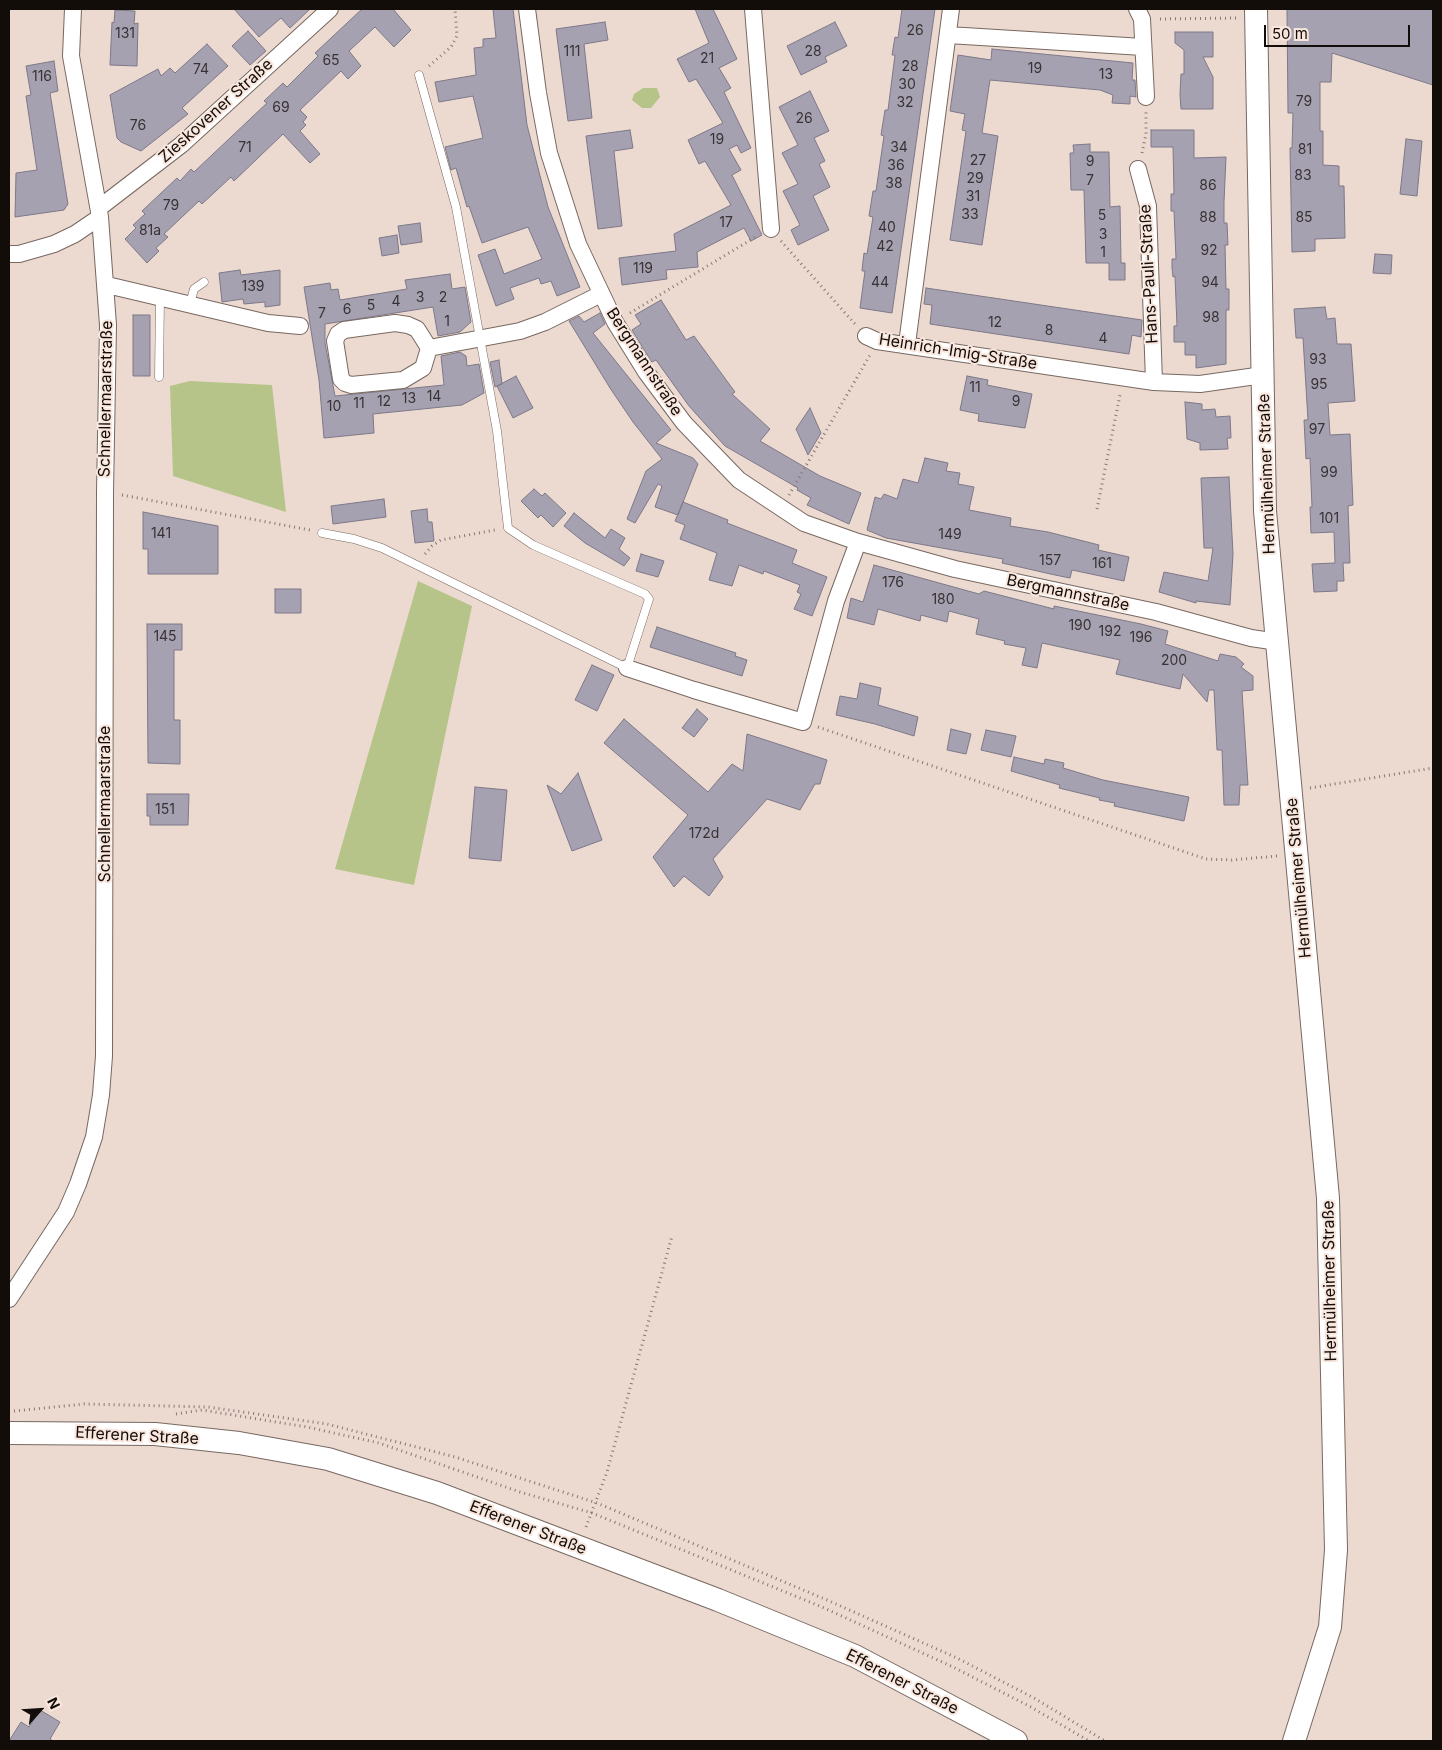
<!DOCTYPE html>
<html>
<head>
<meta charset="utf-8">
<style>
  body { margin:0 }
  #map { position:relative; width:1442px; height:1750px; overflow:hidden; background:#ecdad1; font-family:Inter,sans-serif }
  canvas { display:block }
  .frame { position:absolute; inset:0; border:10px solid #130d0a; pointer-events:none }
  .north { position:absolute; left:15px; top:1685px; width:50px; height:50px; -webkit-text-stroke:4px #f9e7de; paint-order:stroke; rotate:64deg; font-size:14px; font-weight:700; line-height:20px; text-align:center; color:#130d0a }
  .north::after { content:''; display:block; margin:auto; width:18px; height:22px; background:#130d0a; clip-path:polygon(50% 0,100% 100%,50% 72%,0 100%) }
  .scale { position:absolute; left:1264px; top:25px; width:146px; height:22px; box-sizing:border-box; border:2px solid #130d0a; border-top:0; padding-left:6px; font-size:15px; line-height:18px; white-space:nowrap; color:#130d0a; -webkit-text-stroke:4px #f9e7de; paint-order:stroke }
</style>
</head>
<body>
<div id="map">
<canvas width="1442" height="1750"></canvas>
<div class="frame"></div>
<div class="north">N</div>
<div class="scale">50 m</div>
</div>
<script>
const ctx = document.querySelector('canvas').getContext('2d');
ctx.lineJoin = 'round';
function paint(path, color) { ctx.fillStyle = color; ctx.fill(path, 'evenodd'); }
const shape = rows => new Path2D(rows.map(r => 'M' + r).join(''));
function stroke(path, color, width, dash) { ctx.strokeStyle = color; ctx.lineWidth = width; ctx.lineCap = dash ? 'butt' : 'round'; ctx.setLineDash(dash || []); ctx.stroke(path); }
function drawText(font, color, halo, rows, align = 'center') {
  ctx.font = font + ' Inter,sans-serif'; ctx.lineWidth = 4; ctx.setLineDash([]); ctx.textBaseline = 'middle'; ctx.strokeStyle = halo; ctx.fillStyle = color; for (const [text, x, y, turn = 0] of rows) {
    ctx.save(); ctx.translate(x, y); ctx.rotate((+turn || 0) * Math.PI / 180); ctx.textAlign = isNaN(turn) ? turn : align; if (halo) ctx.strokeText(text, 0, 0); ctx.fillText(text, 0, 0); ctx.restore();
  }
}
const green = shape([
  [643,88,657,88,660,97,651,108,642,108,632,100,634,94],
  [190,381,272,385,286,512,173,476,170,386],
  [418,581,472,606,414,885,335,869]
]);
const building = shape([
  [234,9,310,9,290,28,281,18,259,37,234,9],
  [362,9,393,9,411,30,394,47,375,27,349,51,361,66,348,79,341,71,300,110,307,117,303,122,306,125,300,131,320,154,310,163,283,134,234,181,231,177,202,204,199,201,164,234,168,237,156,248,159,251,147,263,125,239,136,228,133,225,145,214,142,211,177,178,180,181,191,169,194,172,267,103,264,101,283,83,287,87,318,56,315,53,362,9],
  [493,9,513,9,527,125,548,207,580,287,557,296,551,281,541,284,539,278,510,288,514,299,496,306,478,255,495,249,504,274,542,259,528,227,482,243,469,206,467,207,456,168,451,170,445,147,483,138,473,96,439,102,435,82,476,75,474,48,483,47,483,39,496,38,493,9],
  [695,9,713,9,737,59,719,68,731,88,724,92,751,148,741,153,737,145,729,149,741,170,732,175,762,235,751,241,744,228,697,252,698,267,666,270,667,279,622,285,619,258,676,251,674,234,731,205,705,161,699,164,688,140,723,123,696,79,689,82,677,59,709,43,695,9],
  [902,9,935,9,892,313,860,308,865,271,862,271,863,261,864,253,867,254,873,217,869,216,873,191,876,191,884,136,881,135,885,110,888,110,895,55,892,55,895,37,898,38,902,9],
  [1287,9,1433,9,1433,85,1332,53,1331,82,1320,82,1320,131,1323,131,1323,165,1339,166,1339,186,1344,186,1345,238,1315,239,1315,251,1292,252,1290,148,1292,148,1293,113,1288,113,1287,9],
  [115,10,135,11,134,24,138,23,137,66,110,65,112,22,114,23,115,10],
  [605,22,608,40,584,44,592,118,568,121,556,29,605,22],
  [835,22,847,46,825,57,827,62,801,75,787,46,835,22],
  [248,31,266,51,250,65,232,46,248,31],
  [1175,32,1213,32,1213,57,1203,57,1213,77,1213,109,1181,109,1180,94,1181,74,1184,74,1184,50,1175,43,1175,32],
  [207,44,228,66,182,108,188,114,141,151,121,142,117,138,110,95,158,69,161,76,170,68,175,73,207,44],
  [992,49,1133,63,1132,80,1135,80,1136,97,1130,96,1130,104,1112,103,1113,95,1100,90,990,80,982,133,998,136,982,245,950,240,966,131,962,130,965,114,950,111,958,55,991,60,992,49],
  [54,61,58,91,50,93,68,204,64,210,15,217,16,173,37,170,26,96,31,95,26,66,54,61],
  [810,91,829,131,814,138,825,161,819,164,830,187,813,196,829,230,798,245,791,230,800,225,783,191,798,184,782,153,798,145,779,107,810,91],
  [630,130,633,148,614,151,622,226,598,229,586,136,630,130],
  [1151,130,1194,130,1194,158,1226,157,1224,202,1224,223,1227,223,1228,245,1225,245,1226,289,1229,289,1229,310,1226,310,1226,364,1196,368,1196,355,1185,355,1185,342,1174,342,1174,326,1177,326,1175,276,1173,277,1172,268,1172,259,1176,259,1174,211,1171,211,1171,194,1174,194,1173,147,1151,147,1151,130],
  [1406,139,1422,141,1417,196,1400,194,1406,139],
  [1090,144,1090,152,1109,152,1110,207,1120,206,1121,263,1125,263,1125,280,1109,280,1109,263,1086,263,1084,190,1071,190,1070,153,1074,153,1073,145,1090,144],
  [420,223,422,242,401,245,398,226,420,223],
  [397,235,399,253,382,256,379,238,397,235],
  [1375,254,1392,255,1391,274,1373,273,1375,254],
  [240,270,241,275,280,270,280,305,265,307,265,302,244,304,243,299,222,302,219,273,240,270],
  [450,274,452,289,465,287,471,322,460,332,438,336,433,307,325,324,325,343,335,396,444,385,441,356,460,352,466,356,467,366,479,364,484,393,462,405,373,414,374,433,324,438,319,380,304,287,330,283,331,290,338,289,340,300,407,289,405,280,450,274],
  [926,288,1142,320,1141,337,1132,335,1129,354,930,324,932,305,924,304,926,288],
  [661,300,686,340,694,336,735,392,732,394,770,429,760,441,820,476,861,493,849,524,807,505,811,498,797,490,798,488,725,446,689,406,656,360,652,362,651,361,632,330,641,324,635,315,661,300],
  [1325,307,1327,319,1335,318,1337,344,1351,344,1355,401,1328,403,1330,435,1350,434,1353,505,1348,506,1350,563,1343,563,1344,581,1337,581,1337,591,1314,592,1312,564,1335,563,1334,532,1311,533,1310,507,1312,507,1310,458,1306,459,1304,420,1308,420,1303,338,1296,338,1294,309,1325,307],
  [600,313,605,324,593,333,671,430,656,443,693,458,698,464,678,515,655,507,662,486,658,484,635,523,627,519,646,471,662,459,633,422,610,388,569,321,579,316,584,322,600,313],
  [133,315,150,315,150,376,133,376,133,315],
  [499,360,502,384,495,387,490,362,499,360],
  [516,376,533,408,513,418,497,386,516,376],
  [967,376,988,380,987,385,1032,394,1025,428,978,421,979,414,960,410,967,376],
  [1185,402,1202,404,1202,410,1215,409,1216,417,1230,416,1231,438,1227,438,1228,449,1200,450,1200,443,1187,439,1185,402],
  [810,408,821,433,808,455,796,429,810,408],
  [925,458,948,463,946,471,960,473,958,484,974,487,969,510,1011,518,1010,526,1048,532,1099,545,1098,550,1129,557,1124,581,1072,570,1070,578,1055,575,1002,563,1003,559,886,538,867,530,875,497,881,499,884,494,897,499,903,479,918,483,925,458],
  [1229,477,1233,554,1230,605,1196,601,1196,603,1159,592,1164,572,1208,581,1213,548,1204,548,1201,478,1229,477],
  [534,489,542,496,545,493,566,513,553,527,541,515,538,518,521,501,534,489],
  [384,499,386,517,333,524,331,506,384,499],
  [683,502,728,520,727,523,797,550,792,563,827,577,812,616,794,609,801,594,797,592,800,585,764,571,763,574,739,565,732,586,709,580,717,553,680,539,685,525,675,521,683,502],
  [427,509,428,522,432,522,434,541,415,543,411,511,427,509],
  [143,512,218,526,218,574,148,574,148,549,143,549,143,512],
  [574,513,605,538,611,529,625,538,619,549,630,558,624,566,585,543,564,526,574,513],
  [641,554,664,561,658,577,636,571,641,554],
  [874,565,979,594,984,591,1054,609,1054,606,1141,624,1168,631,1165,644,1218,661,1220,654,1236,657,1244,664,1241,667,1253,676,1253,690,1242,691,1248,785,1240,785,1239,805,1224,805,1222,750,1217,750,1214,690,1209,690,1207,702,1183,674,1180,689,1116,674,1120,660,1042,643,1037,668,1022,665,1026,648,1004,644,1005,641,976,634,979,619,949,611,947,622,921,615,920,621,878,609,874,625,847,618,851,598,863,602,874,565],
  [275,589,301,589,301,613,275,613,275,589],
  [147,624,182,624,182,650,174,650,174,720,180,720,180,764,148,763,147,624],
  [657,627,736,653,735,656,747,660,742,676,650,647,657,627],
  [592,665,614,675,597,711,575,700,592,665],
  [860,683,881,688,878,705,918,717,914,736,875,724,836,715,840,696,857,699,860,683],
  [697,709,708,719,694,737,682,728,697,709],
  [624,719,708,792,732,764,743,771,747,734,827,760,820,784,815,784,800,810,767,799,713,859,723,877,709,896,684,876,674,887,653,857,688,815,604,743,624,719],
  [951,729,971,734,966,754,947,750,951,729],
  [986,730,1016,736,1011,757,981,750,986,730],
  [1014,757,1044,764,1045,759,1064,763,1063,768,1103,780,1189,797,1184,821,1114,806,1115,803,1099,800,1100,798,1059,788,1060,785,1011,771,1014,757],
  [578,773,602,840,572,851,547,785,561,794,578,773],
  [475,787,507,790,501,861,469,858,475,787],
  [147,794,189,794,188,825,150,825,150,816,147,816,147,794],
  [40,1710,60,1722,50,1739,53,1741,9,1741,21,1722,29,1727,40,1710]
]);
const path = shape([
  [1160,19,1236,18],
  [429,66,451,47,457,36,455,9],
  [1142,153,1146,134,1146,112],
  [781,241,855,324],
  [630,313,757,236],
  [122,495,310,530],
  [789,495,870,355],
  [1097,509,1120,395],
  [425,554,432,546,441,540,495,530],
  [818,727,1206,859,1232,860,1277,856],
  [1310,788,1433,768],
  [14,1411,84,1404,208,1407,327,1424,455,1457,597,1503,827,1600,957,1658,1034,1698,1105,1741],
  [176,1414,202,1410,307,1427,379,1443,520,1492,592,1513,822,1607,953,1667,1029,1706,1089,1741],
  [586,1527,607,1472,672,1236]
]);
const lane = shape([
  [190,304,194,289,204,282],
  [159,377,160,297],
  [322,533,354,539,382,548,627,668,649,599,645,594,533,545,508,528,497,431,456,207,419,75]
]);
const street = shape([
  [527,9,538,93,549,153,578,244,615,322,646,372,684,423,739,480,804,523,858,542,955,569,1156,612,1251,638,1278,642],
  [753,9,771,229],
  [1137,9,1142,19,1146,97],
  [948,35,1143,47],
  [1138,169,1148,206,1154,382],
  [99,208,181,145,330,9],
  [9,254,19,254,54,244,75,234,100,217],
  [107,285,268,323,300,326],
  [395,323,408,325,417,329,429,348,423,368,403,380,351,385,345,383,341,379,335,341,338,334,344,330,395,323],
  [866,336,877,341,1154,382,1200,384,1263,375],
  [907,344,951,9],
  [429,348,520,331,545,322,601,294],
  [627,668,694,690,803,722,836,601,858,542],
  [9,1299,66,1212,78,1184,94,1137,101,1095,104,1056,105,493,108,325,100,217,71,56,73,9]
]);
const secondary = shape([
  [1256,9,1265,511,1328,1198,1336,1550,1330,1627,1294,1741],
  [9,1433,155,1434,239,1443,328,1459,437,1493,718,1600,855,1656,1016,1741]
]);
const numberNames = [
  ["26",915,31],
  ["131",125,34],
  ["111",572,52],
  ["28",813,52],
  ["21",707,59],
  ["65",331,61],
  ["28",910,67],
  ["19",1035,69],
  ["74",201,70],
  ["13",1106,75],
  ["116",42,77],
  ["30",907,85],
  ["79",1304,102],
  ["32",905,103],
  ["69",281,108],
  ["26",804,119],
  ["76",138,126],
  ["19",717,140],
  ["71",245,148],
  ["34",899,148],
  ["81",1305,150],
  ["27",978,161],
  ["9",1090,162],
  ["36",896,166],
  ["83",1303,176],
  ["29",975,179],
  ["7",1090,181],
  ["38",894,184],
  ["86",1208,186],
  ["31",973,197],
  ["79",171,206],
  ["33",970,215],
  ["5",1102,216],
  ["88",1208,218],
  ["85",1304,218],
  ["17",726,223],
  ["40",887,228],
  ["81a",150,231],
  ["3",1103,235],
  ["42",885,247],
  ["92",1209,251],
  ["1",1103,253],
  ["119",643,269],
  ["44",880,283],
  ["94",1210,283],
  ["139",253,287],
  ["3",420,298],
  ["2",443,298],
  ["4",396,302],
  ["5",371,306],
  ["6",347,310],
  ["7",322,314],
  ["98",1211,318],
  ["1",447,322],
  ["12",995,323],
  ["8",1049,331],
  ["4",1103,339],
  ["93",1318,360],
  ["95",1319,385],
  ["11",975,388],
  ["14",434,397],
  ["13",409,399],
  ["12",384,402],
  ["9",1016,402],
  ["11",359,404],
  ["10",334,407],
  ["97",1317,430],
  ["99",1329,473],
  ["101",1329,519],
  ["141",161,534],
  ["149",950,535],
  ["157",1050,561],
  ["161",1102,564],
  ["176",893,583],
  ["180",943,600],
  ["190",1080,626],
  ["192",1110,632],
  ["145",165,637],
  ["196",1141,638],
  ["200",1174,661],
  ["151",165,810],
  ["172d",704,834]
];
const streetNames = [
  ["Zieskovener Straße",216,111,-42],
  ["Hans-Pauli-Straße",1149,274,-93],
  ["Heinrich-Imig-Straße",958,352,9],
  ["Bergmannstraße",644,362,57],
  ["Schnellermaarstraße",106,399,-89],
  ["Hermülheimer Straße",1267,474,-92],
  ["Bergmannstraße",1068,593,12],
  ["Schnellermaarstraße",105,804,-90],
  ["Hermülheimer Straße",1299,878,-95],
  ["Hermülheimer Straße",1330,1281,-91],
  ["Efferener Straße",137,1436,3],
  ["Efferener Straße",528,1528,21],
  ["Efferener Straße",902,1682,27]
];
paint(green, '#b6c489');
paint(building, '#a6a1b1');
stroke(building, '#7d7888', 1);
stroke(lane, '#786860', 9);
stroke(street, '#786860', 18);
stroke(secondary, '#786860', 24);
stroke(path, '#857872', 3, [1, 4]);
stroke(lane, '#fff', 8);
stroke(street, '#fff', 16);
stroke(secondary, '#fff', 22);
drawText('14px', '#383234', null, numberNames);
drawText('16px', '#130d0a', '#f9e7de', streetNames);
</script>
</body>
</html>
